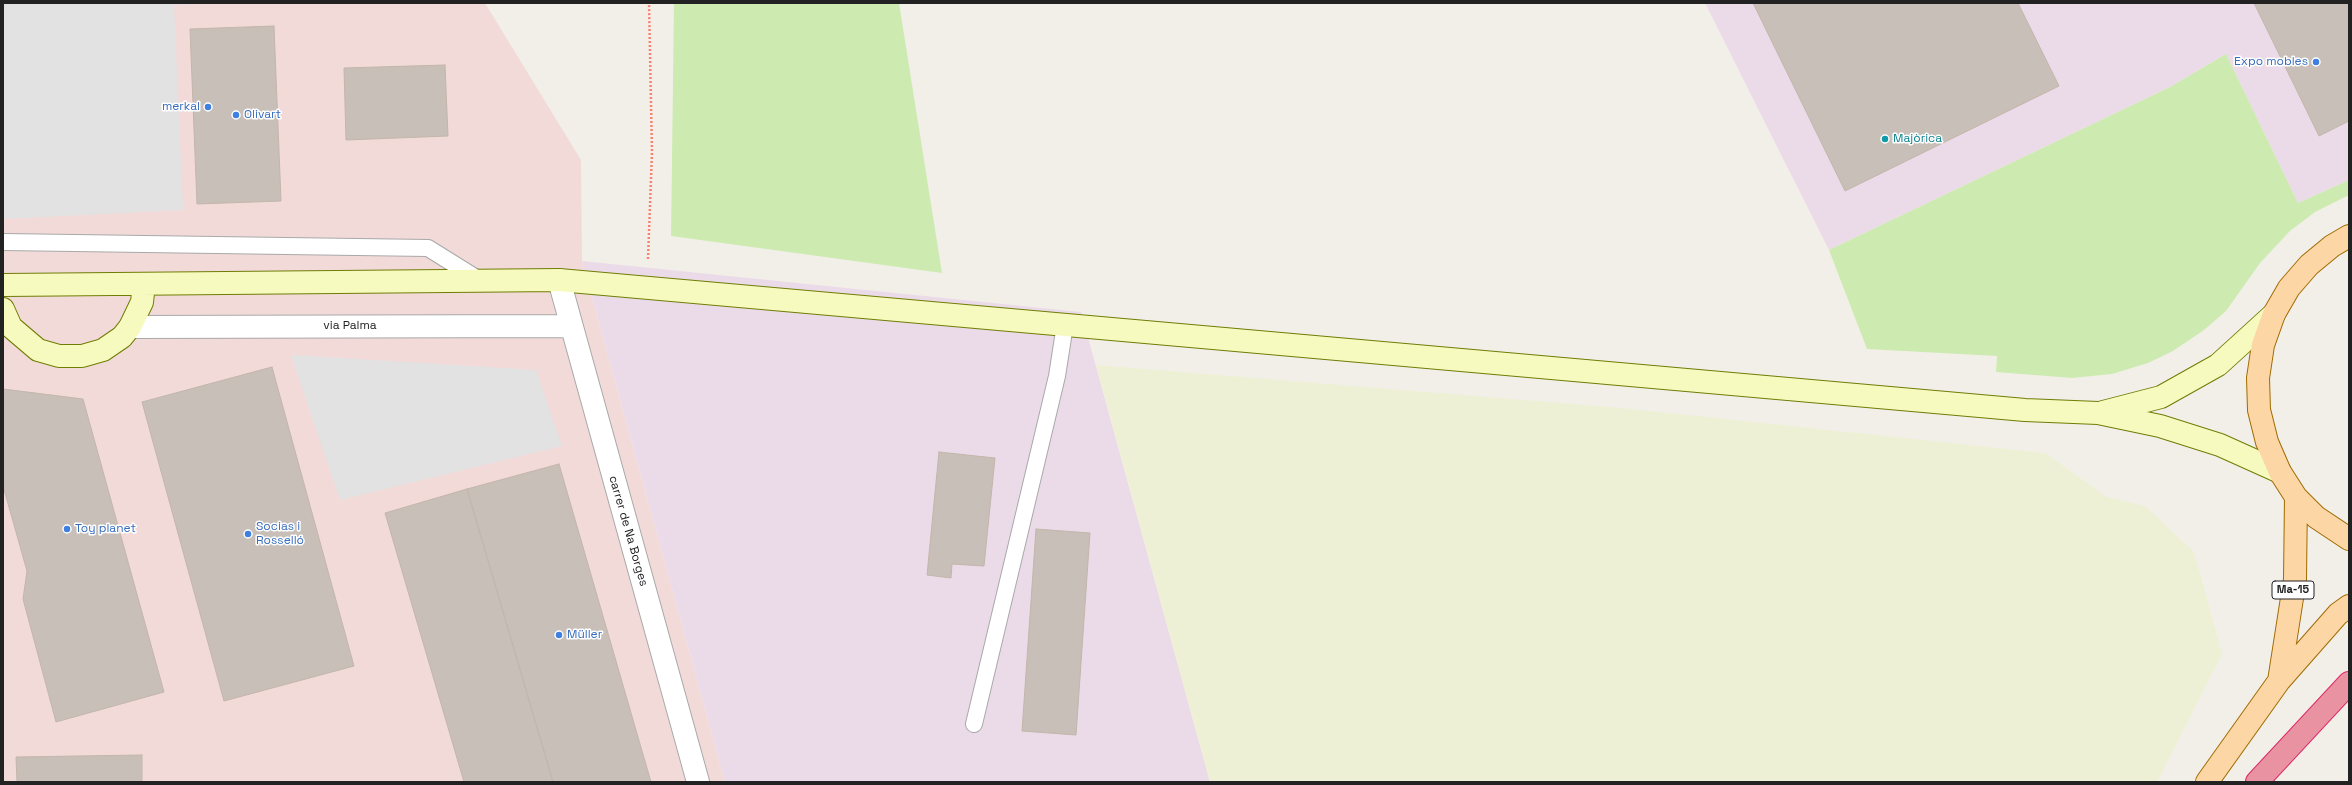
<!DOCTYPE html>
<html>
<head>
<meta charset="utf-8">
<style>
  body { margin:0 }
  #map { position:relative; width:2352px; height:785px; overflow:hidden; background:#f2efe9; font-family:"Space Grotesk",sans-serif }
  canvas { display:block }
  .frame { position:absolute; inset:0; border:4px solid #222; pointer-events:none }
</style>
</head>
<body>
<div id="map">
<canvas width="2352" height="785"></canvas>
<div class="frame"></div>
</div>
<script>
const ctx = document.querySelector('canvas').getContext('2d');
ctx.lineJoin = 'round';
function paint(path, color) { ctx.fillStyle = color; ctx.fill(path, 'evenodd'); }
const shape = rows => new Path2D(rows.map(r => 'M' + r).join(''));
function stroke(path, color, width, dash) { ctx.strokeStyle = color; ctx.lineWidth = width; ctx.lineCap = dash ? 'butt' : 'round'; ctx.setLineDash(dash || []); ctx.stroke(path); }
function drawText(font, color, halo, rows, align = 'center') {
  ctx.font = font + ' "Space Grotesk",sans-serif'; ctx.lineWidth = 3; ctx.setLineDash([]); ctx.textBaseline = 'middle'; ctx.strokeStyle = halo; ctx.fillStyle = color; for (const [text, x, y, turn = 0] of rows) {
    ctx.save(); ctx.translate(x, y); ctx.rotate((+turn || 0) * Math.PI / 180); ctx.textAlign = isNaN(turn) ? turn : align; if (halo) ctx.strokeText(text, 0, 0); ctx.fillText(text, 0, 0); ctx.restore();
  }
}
const commercial = shape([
  [3,3,485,3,581,160,582,261,725,782,3,782]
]);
const industrial = shape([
  [1705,3,2349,3,2349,180,2298,203,2226,54,2170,87,1829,250],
  [582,261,1081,312,1210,782,725,782]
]);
const farmland = shape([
  [1096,365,1622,408,2045,453,2107,497,2145,506,2194,552,2222,654,2157,782,1210,782]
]);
const grass = shape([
  [674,3,899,3,942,273,671,236],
  [2226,54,2298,203,2349,180,2349,195,2315,212,2290,231,2260,263,2226,311,2204,330,2173,351,2148,363,2112,374,2072,378,1996,372,1997,356,1867,349,1829,250,2170,87]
]);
const parking = shape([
  [3,3,223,3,174,5,183,210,3,219],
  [291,355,536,370,562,446,340,500]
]);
const building = shape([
  [1753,3,2018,3,2059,86,1845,191,1753,3],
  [2254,3,2349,3,2349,121,2319,136,2254,3],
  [274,26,281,201,197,204,190,29,274,26],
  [445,65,448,136,346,140,344,68,445,65],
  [272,367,354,666,224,701,142,402,272,367],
  [3,389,83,399,164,692,56,722,23,599,27,571,3,486,3,389],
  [939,452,995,458,984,566,952,564,951,578,927,575,939,452],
  [559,464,651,782,553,782,467,489,559,464],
  [467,489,553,782,464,782,385,513,467,489],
  [1036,529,1090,533,1076,735,1022,731,1036,529],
  [142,755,142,782,17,782,16,757,142,755]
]);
const path = shape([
  [648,259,652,152,649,3]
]);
const lane = shape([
  [3,242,428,248,481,281],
  [974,724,1057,376,1065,325]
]);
const street = shape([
  [559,280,698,782],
  [130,327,570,326]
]);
const secondary = shape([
  [3,285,559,280,2025,410,2098,413,2160,426,2220,445,2280,472],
  [3,309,11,327,38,350,59,356,82,356,103,350,122,337,130,327,142,302,144,284],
  [2103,412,2161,397,2218,365,2274,314]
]);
const primary = shape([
  [2349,236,2332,246,2309,265,2289,288,2274,314,2263,345,2258,378,2259,410,2267,442,2280,472,2296,497,2316,517,2349,539],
  [2279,681,2295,579,2296,497],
  [2207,782,2279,681,2338,614,2349,606]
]);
const highway = shape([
  [2257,782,2349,683]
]);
const markers = [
  [2316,62,4,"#3f7fe0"],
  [208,107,4,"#3f7fe0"],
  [236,115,4,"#3f7fe0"],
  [1885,139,4,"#0f9aa8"],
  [67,529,4,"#3f7fe0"],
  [248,534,4,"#3f7fe0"],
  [559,635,4,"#3f7fe0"]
];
const shields = [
  [2293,590,42]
];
const shieldNames = [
  ["Ma-15",2293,590]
];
const shopNames = [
  ["Expo mobles",2308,62,"right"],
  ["merkal",200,107,"right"],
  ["Olivart",244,115],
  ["Socias i",256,527],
  ["Rosselló",256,541],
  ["Toy planet",75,529],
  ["Müller",567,635]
];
const cultureNames = [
  ["Majòrica",1893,139]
];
const streetNames = [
  ["via Palma",350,326],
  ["carrer de Na Borges",628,531,74]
];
paint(commercial, '#f2dad9');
paint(industrial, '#ebdbe8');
paint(farmland, '#eef0d5');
paint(grass, '#cdebb0');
paint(parking, '#e2e2e2');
paint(building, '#c7bfb8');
stroke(building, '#c4b6ab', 1);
stroke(lane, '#a9a9a9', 18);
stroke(street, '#a9a9a9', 24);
stroke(secondary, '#707d05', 24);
stroke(primary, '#a06b00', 24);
stroke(highway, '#dc2a67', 24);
stroke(path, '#fa8072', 2.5, [2, 2]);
stroke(lane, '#fff', 16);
stroke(street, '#fff', 22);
stroke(secondary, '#f7fabf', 22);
stroke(primary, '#fcd6a4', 22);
stroke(highway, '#e892a2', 22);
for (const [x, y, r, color] of markers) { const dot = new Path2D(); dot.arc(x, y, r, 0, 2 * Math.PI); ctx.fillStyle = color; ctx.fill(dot); stroke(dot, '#fff', 1.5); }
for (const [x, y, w] of shields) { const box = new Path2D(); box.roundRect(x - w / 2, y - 9, w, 18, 3); ctx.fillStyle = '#fff'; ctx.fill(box); stroke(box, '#222', 1); }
drawText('bold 11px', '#222', null, shieldNames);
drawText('12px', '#366cbe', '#fff', shopNames, 'left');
drawText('12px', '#0d838f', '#fff', cultureNames, 'left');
drawText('12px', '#222', '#fff', streetNames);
</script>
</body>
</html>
